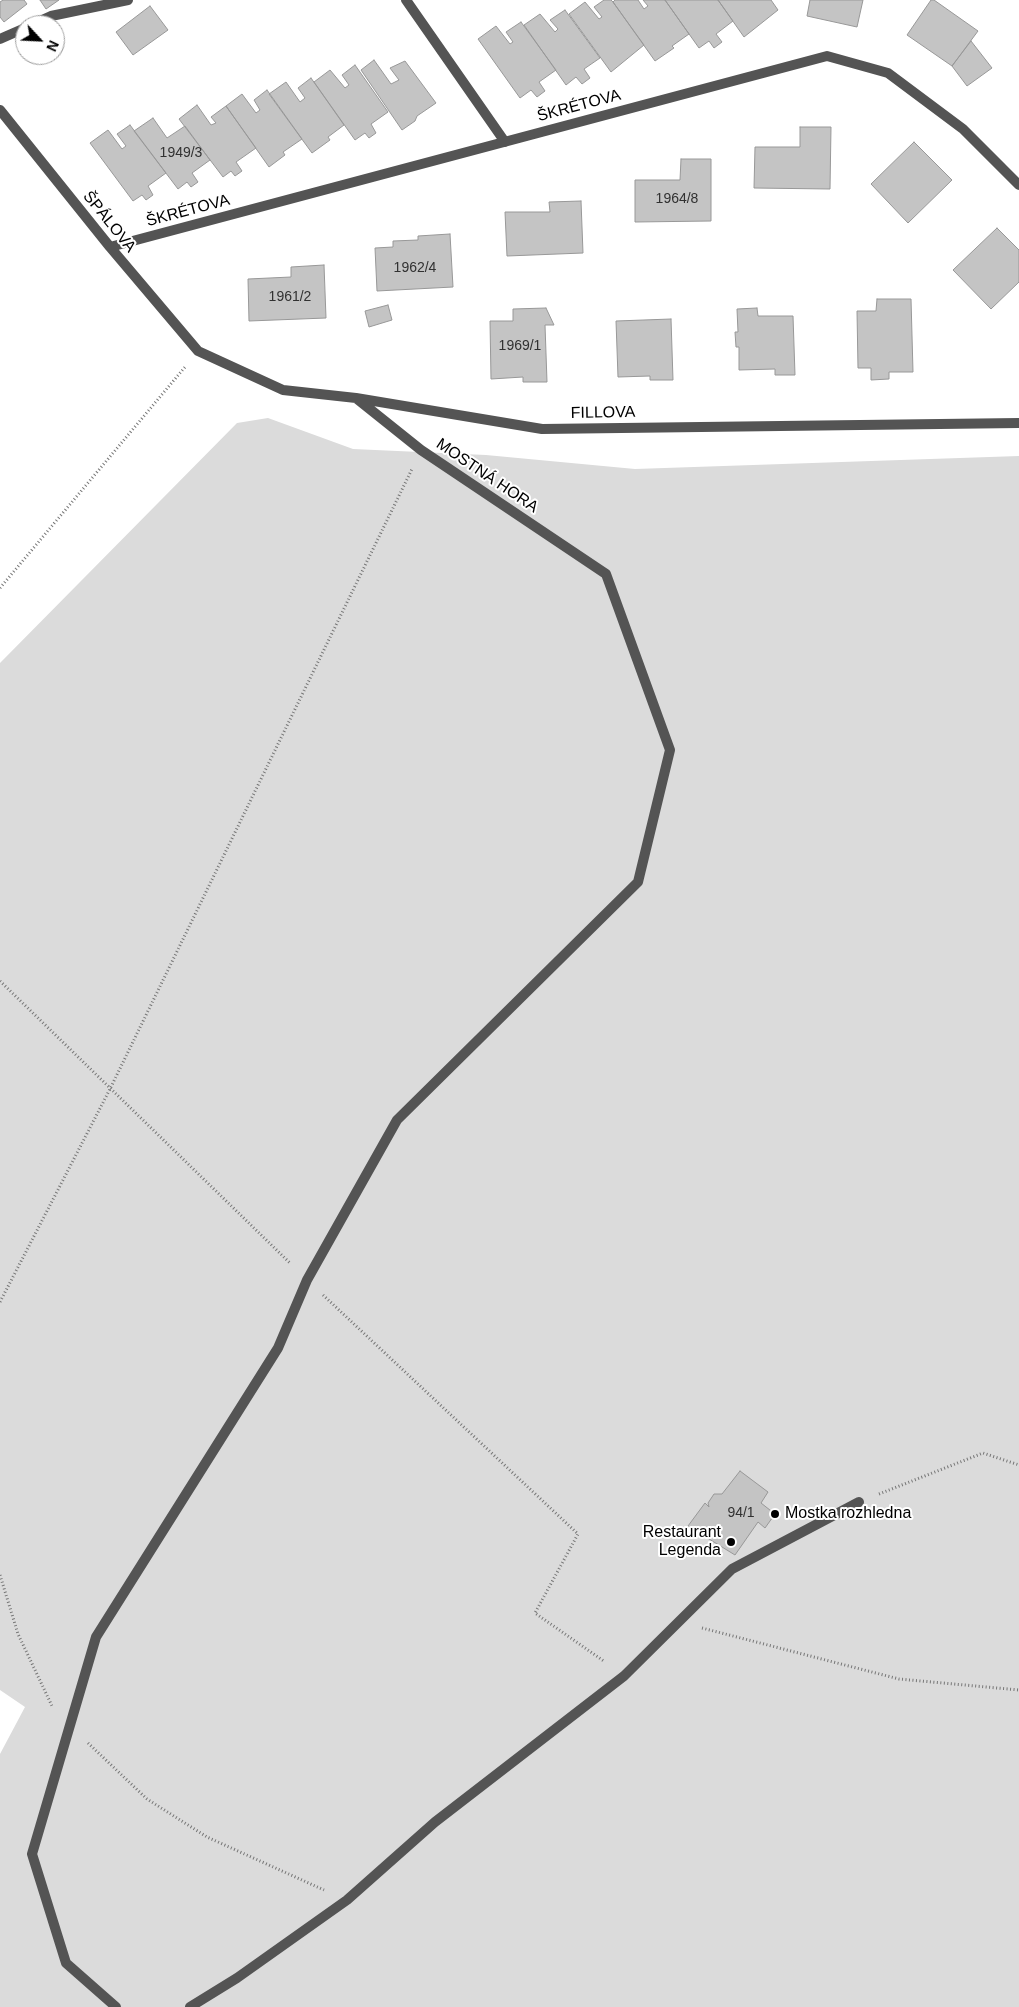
<!DOCTYPE html>
<html>
<head>
<meta charset="utf-8">
<style>
  body { margin:0 }
  #map { position:relative; width:1019px; height:2007px; overflow:hidden; background:#fff; font-family:Helvetica,sans-serif }
  canvas { display:block }
  .north { position:absolute; left:15px; top:15px; width:50px; height:50px; box-sizing:border-box; background:#fff; border:1px solid #999; border-radius:50%; rotate:115deg; font-size:14px; font-weight:700; line-height:20px; text-align:center; color:#000 }
  .north::after { content:''; display:block; margin:auto; width:18px; height:22px; background:#000; clip-path:polygon(50% 0,100% 100%,50% 72%,0 100%) }
</style>
</head>
<body>
<div id="map">
<canvas width="1019" height="2007"></canvas>
<div class="north">N</div>
</div>
<script>
const ctx = document.querySelector('canvas').getContext('2d');
ctx.lineJoin = 'round';
function paint(path, color) { ctx.fillStyle = color; ctx.fill(path, 'evenodd'); }
const shape = rows => new Path2D(rows.map(r => 'M' + r).join(''));
function stroke(path, color, width, dash) { ctx.strokeStyle = color; ctx.lineWidth = width; ctx.lineCap = dash ? 'butt' : 'round'; ctx.setLineDash(dash || []); ctx.stroke(path); }
function drawText(font, color, halo, rows, align = 'center') {
  ctx.font = font + ' Helvetica,sans-serif'; ctx.lineWidth = 4; ctx.setLineDash([]); ctx.textBaseline = 'middle'; ctx.strokeStyle = halo; ctx.fillStyle = color; for (const [text, x, y, turn = 0] of rows) {
    ctx.save(); ctx.translate(x, y); ctx.rotate((+turn || 0) * Math.PI / 180); ctx.textAlign = isNaN(turn) ? turn : align; if (halo) ctx.strokeText(text, 0, 0); ctx.fillText(text, 0, 0); ctx.restore();
  }
}
const green = shape([
  [268,418,353,449,486,455,635,469,1019,456,1019,2007,0,2007,0,1754,25,1707,0,1690,0,663,237,423]
]);
const building = shape([
  [3,0,24,0,27,4,4,22,0,17,0,2,3,0],
  [40,0,59,0,46,9,40,0],
  [604,0,611,0,613,2,644,45,611,72,569,14,585,2,599,19,602,17,594,7,604,0],
  [615,0,638,0,644,9,648,6,643,0,665,0,689,34,672,46,674,48,655,61,613,2,615,0],
  [665,0,718,0,733,21,716,34,722,42,714,48,709,41,699,48,665,0],
  [718,0,771,0,778,10,744,37,718,0],
  [810,0,863,0,857,27,807,16,810,0],
  [931,0,934,0,978,31,952,66,907,35,931,0],
  [150,6,168,30,133,55,116,32,150,6],
  [565,10,600,58,584,69,590,78,582,84,576,77,566,85,524,25,540,14,555,32,558,29,550,20,565,10],
  [521,22,556,70,539,82,545,91,537,97,531,90,520,98,478,39,496,26,510,44,513,42,506,32,521,22],
  [971,41,992,68,967,86,952,66,971,41],
  [374,60,391,84,399,80,390,68,405,61,436,103,417,116,415,121,402,130,361,70,374,60],
  [355,65,388,112,371,124,376,133,369,138,365,133,355,140,314,82,330,70,345,88,349,85,342,75,355,65],
  [311,78,344,125,328,137,330,140,312,153,269,94,286,82,300,102,305,98,298,88,311,78],
  [267,90,302,139,283,152,285,155,269,167,226,106,242,94,256,113,260,110,254,100,267,90],
  [197,105,211,125,216,123,211,117,226,106,256,148,236,162,242,171,235,176,231,171,223,177,179,119,197,105],
  [153,118,167,138,185,126,210,160,192,173,198,182,191,187,187,182,178,189,134,131,153,118],
  [130,125,166,173,148,186,153,195,146,200,142,195,133,201,90,143,108,130,122,149,126,146,117,134,130,125],
  [800,127,831,127,830,189,754,188,755,147,800,147,800,127],
  [914,142,952,180,908,223,871,184,914,142],
  [681,159,711,159,711,221,635,222,635,180,680,180,681,159],
  [581,201,583,253,507,256,505,212,550,212,549,202,581,201],
  [997,228,1019,250,1019,282,991,309,953,270,997,228],
  [450,234,453,287,377,291,375,248,393,247,393,241,418,240,418,236,450,234],
  [324,265,326,318,249,321,248,279,291,277,291,267,324,265],
  [877,299,911,299,913,372,889,372,889,379,871,380,871,368,858,368,857,311,876,311,877,299],
  [388,305,392,320,369,327,365,311,388,305],
  [546,308,554,325,545,325,547,382,523,382,523,377,491,379,490,321,513,321,513,309,546,308],
  [757,308,758,316,793,316,795,375,775,375,775,369,739,370,739,347,736,347,735,332,738,332,737,309,757,308],
  [671,319,673,380,650,380,650,376,618,377,616,321,671,319],
  [740,1471,768,1492,761,1503,775,1514,765,1528,758,1522,735,1555,688,1526,705,1503,709,1507,708,1503,714,1494,722,1494,740,1471]
]);
const path = shape([
  [0,588,185,367],
  [0,981,291,1264],
  [323,1295,578,1534,535,1613,605,1662],
  [0,1302,110,1089,412,469],
  [879,1494,983,1453,1019,1465],
  [0,1575,18,1634,52,1706],
  [702,1628,899,1679,1019,1690],
  [88,1743,147,1799,207,1837,324,1890]
]);
const minor = shape([
  [406,0,505,142],
  [31,25,51,16,128,0],
  [0,39,25,28],
  [0,110,110,247,198,351,283,390,356,398,542,429,1019,423],
  [110,247,827,56,888,73,963,129,1019,185],
  [116,2007,66,1963,32,1854,96,1637,278,1348,307,1280,397,1120,638,882,670,750,606,574,421,450,356,398],
  [190,2007,237,1978,347,1900,435,1822,624,1676,732,1569,859,1502]
]);
const markers = [
  [775,1514,5,"#000"],
  [731,1542,5,"#000"]
];
const numberNames = [
  ["1949/3",181,153],
  ["1964/8",677,199],
  ["1962/4",415,268],
  ["1961/2",290,297],
  ["1969/1",520,346],
  ["94/1",741,1513]
];
const streetNames = [
  ["ŠKRÉTOVA",579,106,-15],
  ["ŠKRÉTOVA",188,211,-15],
  ["ŠPÁLOVA",109,222,51],
  ["FILLOVA",603,413,-1],
  ["MOSTNÁ HORA",487,476,34]
];
const poiNames = [
  ["Mostka rozhledna",785,1514],
  ["Restaurant",721,1533,"right"],
  ["Legenda",721,1551,"right"]
];
paint(green, '#dbdbdb');
paint(building, '#c4c4c4');
stroke(building, '#989898', 1);
stroke(path, '#767676', 3, [1, 2.5]);
stroke(minor, '#545454', 10);
for (const [x, y, r, color] of markers) { const dot = new Path2D(); dot.arc(x, y, r, 0, 2 * Math.PI); ctx.fillStyle = color; ctx.fill(dot); stroke(dot, '#fff', 2); }
drawText('14px', '#313131', null, numberNames);
drawText('16px', '#000', '#fff', streetNames);
drawText('16px', '#000', '#fff', poiNames, 'left');
</script>
</body>
</html>
